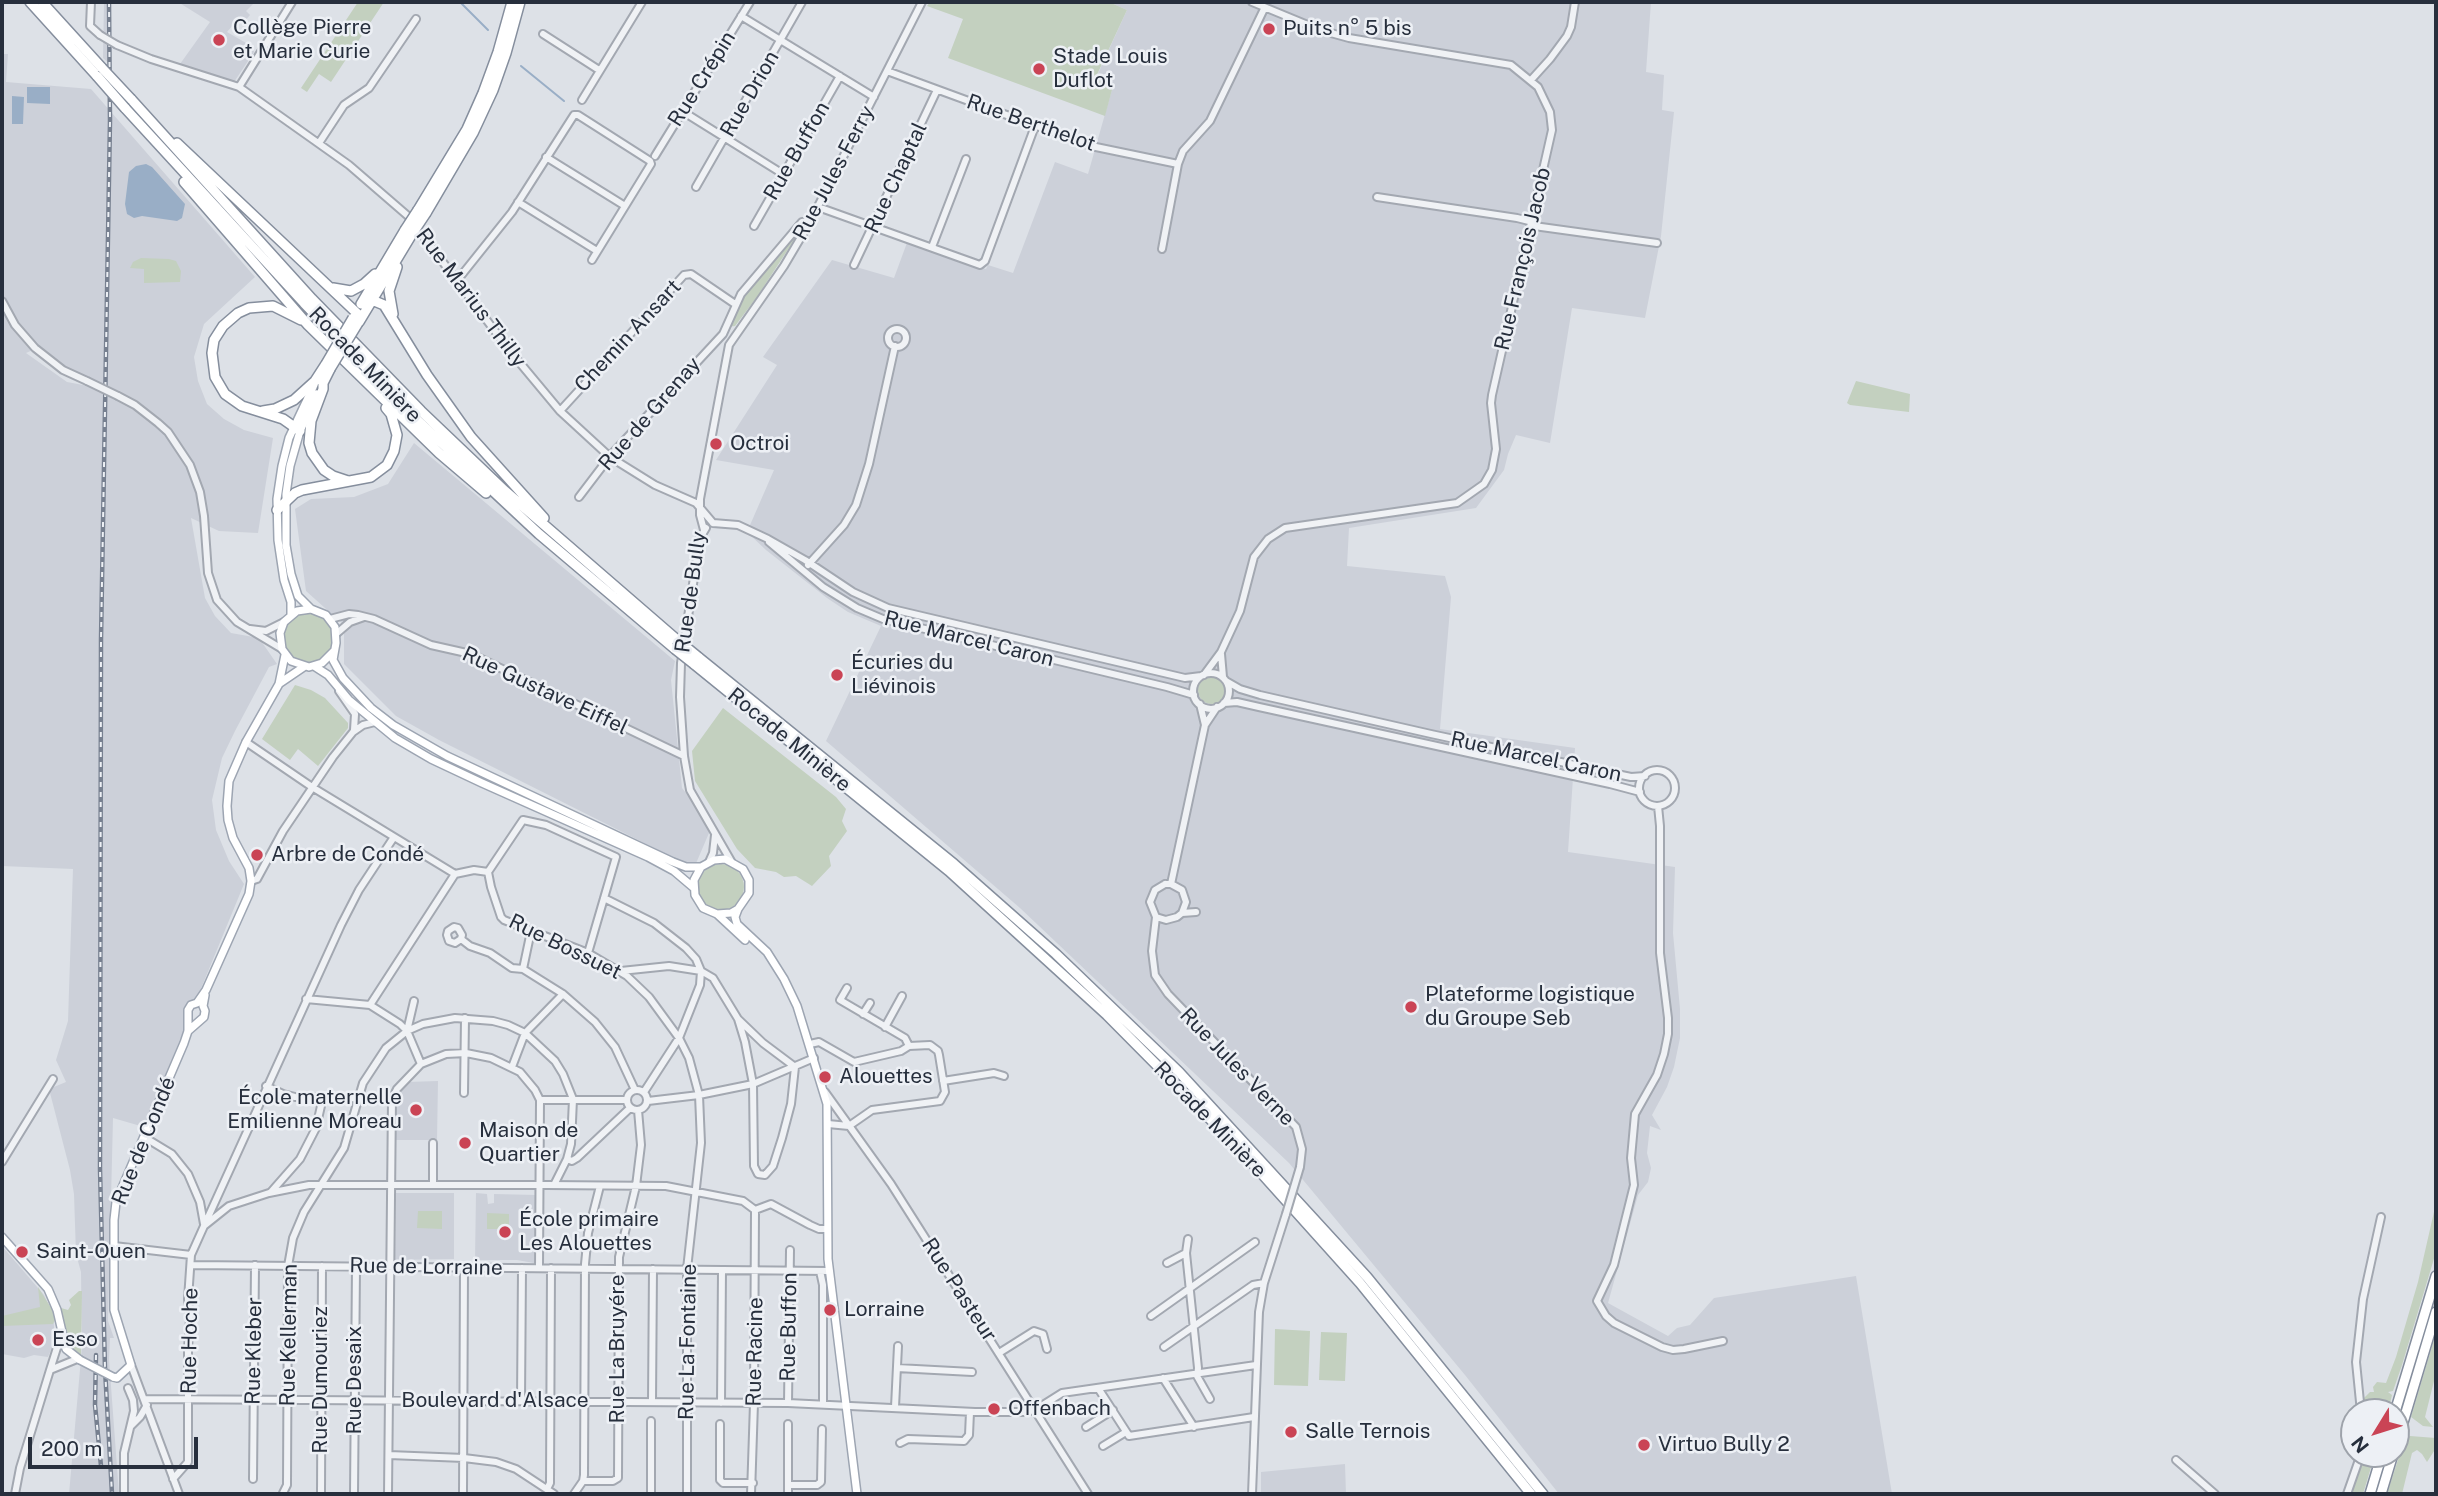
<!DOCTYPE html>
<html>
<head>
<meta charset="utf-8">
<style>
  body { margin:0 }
  #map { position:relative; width:2438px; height:1496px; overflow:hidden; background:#dde1e7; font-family:"Public Sans",sans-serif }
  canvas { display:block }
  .frame { position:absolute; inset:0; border:4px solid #272f3d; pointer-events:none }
  .north { position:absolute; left:2340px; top:1398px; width:70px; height:70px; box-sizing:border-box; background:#edf0f5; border:2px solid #9ea3ab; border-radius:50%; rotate:232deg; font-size:19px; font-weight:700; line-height:28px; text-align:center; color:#272f3d }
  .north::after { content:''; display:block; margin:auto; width:24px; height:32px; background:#ca4455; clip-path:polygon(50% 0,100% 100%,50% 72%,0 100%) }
  .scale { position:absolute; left:28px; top:1437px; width:170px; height:32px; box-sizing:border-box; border:4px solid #272f3d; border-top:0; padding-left:9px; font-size:21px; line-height:24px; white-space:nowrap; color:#272f3d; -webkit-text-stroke:5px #edf0f5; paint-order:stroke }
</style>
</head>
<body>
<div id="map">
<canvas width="2438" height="1496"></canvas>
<div class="frame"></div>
<div class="north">N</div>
<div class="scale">200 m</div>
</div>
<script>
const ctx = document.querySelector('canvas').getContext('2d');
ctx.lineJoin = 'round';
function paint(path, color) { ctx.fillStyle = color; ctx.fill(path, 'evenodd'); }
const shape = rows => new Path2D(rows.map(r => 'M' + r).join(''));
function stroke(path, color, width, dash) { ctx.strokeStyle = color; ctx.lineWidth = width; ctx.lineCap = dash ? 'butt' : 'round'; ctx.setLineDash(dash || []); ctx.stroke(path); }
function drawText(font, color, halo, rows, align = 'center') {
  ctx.font = font + ' "Public Sans",sans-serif'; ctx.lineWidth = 5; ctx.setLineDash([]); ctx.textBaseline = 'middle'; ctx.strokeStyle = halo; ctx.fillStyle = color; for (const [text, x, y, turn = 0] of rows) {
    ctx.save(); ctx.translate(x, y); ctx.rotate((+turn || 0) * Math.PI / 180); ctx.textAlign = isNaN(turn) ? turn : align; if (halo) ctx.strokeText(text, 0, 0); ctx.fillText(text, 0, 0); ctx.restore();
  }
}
const built = shape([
  [104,2,111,2,111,65,103,58],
  [178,2,255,2,246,11,250,15,244,22,239,18,227,32,253,47,254,52,234,82,180,64,210,22],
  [1109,2,1651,2,1646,72,1664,75,1662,110,1674,112,1661,236,1645,318,1572,308,1550,443,1516,435,1508,454,1504,470,1476,508,1349,528,1347,566,1445,576,1451,597,1440,729,1575,748,1568,852,1675,867,1673,933,1680,1009,1680,1038,1674,1067,1667,1087,1652,1115,1661,1130,1650,1126,1647,1153,1651,1168,1648,1182,1638,1195,1608,1303,1668,1336,1677,1328,1690,1325,1714,1298,1856,1276,1892,1494,1559,1494,1465,1375,1289,1163,1020,908,826,741,881,626,848,612,827,598,766,550,747,532,774,470,716,460,777,365,763,357,832,260,894,278,908,240,986,269,988,265,1013,273,1055,162,1088,174,1113,86,1095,80,1127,10],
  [2,54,8,54,6,82,91,89,255,277,204,324,194,357,198,381,207,404,224,419,244,430,273,438,258,533,219,531,191,518,205,598,215,616,231,633,259,638,277,664,269,667,235,731,222,758,212,800,216,830,229,861,244,884,144,1127,113,1118,108,1321,114,1338,110,1338,109,1359,119,1494,69,1494,82,1347,81,1272,76,1254,74,1194,70,1170,49,1089,66,1082,56,1060,68,1021,73,869,2,866],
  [35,349,63,370,94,387,67,382,26,353],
  [414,443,675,661,671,680,682,788,712,826,694,868,439,740,396,716,344,664,344,625,306,591,295,509,311,499,354,497,388,484],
  [438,1081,437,1140,395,1140,397,1096,407,1082],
  [396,1193,454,1193,454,1259,395,1260],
  [476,1193,487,1194,488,1204,494,1203,494,1194,536,1195,534,1263,517,1260,475,1260],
  [2,1246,44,1295,53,1314,55,1340,48,1357,34,1355,24,1358,2,1354],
  [1345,1464,1346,1494,1261,1494,1261,1472]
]);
const green = shape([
  [358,2,384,2,331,82,319,74,307,92,301,88],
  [930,2,1109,2,1127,10,1095,79,1113,86,1105,116,948,58,963,19,927,6],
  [800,226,802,228,757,297,735,326,727,327,742,295],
  [141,258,169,259,176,261,181,271,180,282,144,283,144,269,130,268,133,262],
  [1856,381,1910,394,1909,412,1850,405,1847,403],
  '284 637a25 25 0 1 1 50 0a25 25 0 1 1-50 0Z',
  '1198 690a14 14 0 1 1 28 0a14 14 0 1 1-28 0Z',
  [295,685,311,690,325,698,348,723,348,728,318,766,298,749,290,760,262,739],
  [723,708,836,797,846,809,842,821,847,831,829,856,831,866,812,886,796,876,784,877,776,872,755,868,737,849,695,781,692,751],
  '698 887a23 23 0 1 1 46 0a23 23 0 1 1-46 0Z',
  [2436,1203,2436,1252,2402,1365,2393,1391,2388,1392,2392,1395,2388,1412,2363,1412,2362,1400,2370,1392,2374,1392,2373,1387,2377,1382,2386,1383,2396,1357,2418,1282],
  [418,1211,442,1211,442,1229,417,1228],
  [487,1213,509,1214,509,1229,487,1229],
  [38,1287,53,1311,55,1320,53,1324,2,1326,2,1316,40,1307],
  [79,1291,82,1291,81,1357,73,1351,66,1339,61,1308,68,1310,71,1305,69,1300],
  [1275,1329,1310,1331,1308,1386,1274,1385],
  [1321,1332,1347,1333,1345,1381,1319,1380],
  [2436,1333,2436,1373,2425,1417,2433,1427,2423,1426,2411,1417],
  [2410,1436,2436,1438,2436,1448,2427,1462,2422,1454,2417,1450,2412,1453,2402,1494,2387,1494,2404,1441],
  [2362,1454,2375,1454,2363,1494,2349,1494]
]);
const water = shape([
  [27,87,50,87,50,104,27,103],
  [12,96,24,97,23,124,12,124],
  [146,164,152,167,185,204,182,218,177,221,142,216,134,218,127,214,125,204,129,172,136,166]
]);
const stream = shape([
  [460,2,488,30],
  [521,66,564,101]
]);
const minor = shape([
  [91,2,90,26,100,35],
  [741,16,874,97],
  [543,34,599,70],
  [117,45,151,59,239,87,349,165,408,216,510,351,560,411,610,457,655,485,696,503,713,523],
  [887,71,1091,146,1178,164],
  [1531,80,1550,59,1567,36,1571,27,1575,2],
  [239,87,292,2],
  [582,100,642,2],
  [682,111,783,174],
  [319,143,344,105,369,88,416,19],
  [655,156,750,2],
  [546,157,625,206],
  [696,187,802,2],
  [1377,197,1517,218,1529,221,1534,226,1657,243],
  [518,202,597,251],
  [818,207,980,265,985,261,1035,126],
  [754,226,840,76],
  [932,247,966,159],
  [1162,249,1178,164,1183,151,1210,121,1264,9],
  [854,265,937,90],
  [456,282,512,212,574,115,578,115,650,161,651,164,592,260],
  [2,301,15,325,35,348,63,370,87,381],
  '888 338a9 9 0 1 1 18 0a9 9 0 1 1-18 0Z',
  [723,334,741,294,802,222,810,222],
  [118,396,135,405,158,423,168,432,190,465,200,492,204,516,208,573,217,600,237,622,282,649],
  [560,411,684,275,691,274,735,304],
  [579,497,611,455,723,334],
  [713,523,738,525,768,539,805,560,853,592,888,608,1185,678,1201,676],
  [706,528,700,538,681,663,680,697,684,756,690,790,731,861],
  [704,530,700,515,700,499,729,345,784,266,810,222,922,2],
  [769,542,823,587,857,608,883,619,1167,687,1194,695],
  [808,565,844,525,856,505,869,464,895,346],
  [330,619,349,614,358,615,374,619,431,645,471,654,684,756],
  [250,629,266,631,284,622],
  [336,634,350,622,364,617],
  [1221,654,1223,677],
  '1193 691a18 18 0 1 1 36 0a18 18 0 1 1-36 0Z',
  [1204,675,1221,652,1240,611,1254,557,1268,539,1285,528,1457,503,1484,484,1492,470,1496,449,1491,403,1492,395,1552,130,1550,112,1538,87,1511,65,1349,38,1320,30,1252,2],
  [1226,681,1240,689,1260,695,1431,734,1612,773,1631,777,1645,776],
  [339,691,355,714,354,730],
  [1224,703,1237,702,1259,707,1610,784,1640,792],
  [1200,704,1205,725],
  [246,742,312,787,455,874],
  '1639 788a18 18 0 1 1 36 0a18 18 0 1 1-36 0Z',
  [1658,806,1660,826,1660,953,1668,1018,1668,1034,1664,1054,1657,1075,1635,1114,1631,1158,1634,1185,1614,1265,1597,1301,1606,1316,1614,1323,1662,1347,1673,1350,1684,1349,1723,1341],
  [709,862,713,853,715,835],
  [455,874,474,870,488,872],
  [251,881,257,879,283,831,333,757,353,732,363,725,375,722],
  [1165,884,1171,884,1182,890,1186,902,1182,913,1177,917,1166,920,1156,917,1150,902,1155,890,1165,884],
  [1171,884,1205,725,1217,707],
  [604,898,654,923,686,948,696,959,701,971,713,978,738,1019,745,1042,753,1084,754,1166,758,1174,765,1175,773,1166,782,1138,791,1104,795,1067,763,1043,738,1019],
  [1182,913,1196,912],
  [1156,917,1152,951,1155,975,1168,994,1296,1127,1302,1149,1300,1167],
  [531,931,523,969,563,994,595,1022,615,1047,635,1090],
  [461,939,455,943,449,941,447,935,448,931,454,927,458,928,462,935,461,939,470,946,490,953,512,968,523,969],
  [588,953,616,857,546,825,523,820,488,872,491,887,501,917,504,920,588,953,627,976,649,997,679,1038,689,1058,699,1095,701,1143,687,1269,687,1494],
  [621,971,669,966,701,971,700,985,679,1038,644,1092],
  [847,988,840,1000,905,1038,909,1046],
  [306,999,370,1005,400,1024,407,1031,421,1064],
  [370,1005,455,874],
  [863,1014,870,1003],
  [885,1027,902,996],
  [407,1031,414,1001],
  [810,1044,819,1042,854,1062,901,1051,909,1046,930,1045,938,1051,939,1055,945,1092,940,1101,872,1110,849,1126,828,1124],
  [512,1067,525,1033,563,994],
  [943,1081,994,1073,1004,1076],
  [266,1086,283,1094,295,1097,392,1099],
  '627 1100a10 10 0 1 1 20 0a10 10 0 1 1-20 0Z',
  [825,1092,891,1184,1088,1494],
  [464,1093,465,1018],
  [540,1100,627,1100],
  [648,1101,699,1095,753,1084,814,1058],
  [144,1137,172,1154,188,1174,200,1202,204,1224],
  [567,1159,572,1161,577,1158,630,1108],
  [2,1162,53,1079],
  [433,1184,433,1143],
  [271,1192,300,1159,316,1128,323,1097],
  [755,1210,771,1204,810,1225,819,1229,827,1229],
  [205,1224,341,925,359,890,394,837],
  [1188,1239,1186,1253,1198,1368,1197,1376,1210,1399],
  [114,1246,191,1255],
  [1167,1263,1186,1253],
  [191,1265,829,1271],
  [820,1271,823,1285,823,1404],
  [1151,1316,1255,1242],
  [1164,1347,1253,1285,1264,1283],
  [999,1353,1034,1331,1043,1334,1047,1349],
  [131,1365,179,1494],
  [897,1368,972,1372],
  [50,1370,61,1335],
  [1163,1378,1194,1427],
  [1098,1388,1129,1436,1254,1417],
  [144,1399,788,1403,975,1412,1025,1412,1035,1410,1062,1393,1256,1365],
  [521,1401,522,1268],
  [652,1402,653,1269],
  [721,1403,722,1270],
  [788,1403,790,1250],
  [895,1407,898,1346],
  [2361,1412,2356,1362,2363,1299,2381,1217],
  [720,1424,720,1480,723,1483,753,1483],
  [788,1424,788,1494],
  [131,1426,140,1417,147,1405],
  [1086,1427,1113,1410],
  [900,1443,908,1439,964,1441,969,1435,970,1412],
  [1103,1446,1126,1432],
  [389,1455,464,1458,496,1462,516,1469,554,1494],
  [2176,1460,2215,1494],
  [173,1479,188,1462,188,1349,190,1319,188,1299,191,1255,204,1226,229,1206,269,1193,309,1185,547,1185,666,1186,743,1201,755,1210],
  [253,1479,255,1265],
  [583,1481,613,1481,618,1478,619,1257,636,1186,641,1145,638,1110],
  [788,1485,817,1485,821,1482,822,1429],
  [547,1489,550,1483,551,1268],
  [283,1493,287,1485,288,1266,293,1238,304,1212,344,1148,363,1083,386,1048,407,1031,423,1024,455,1018,493,1021,508,1025,525,1033,555,1061,563,1074,573,1099,571,1144,567,1159,554,1185],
  [15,1494,20,1468,50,1370,77,1359],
  [124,1494,124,1453,134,1411,133,1400,128,1388],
  [321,1494,322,1266],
  [354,1494,356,1267],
  [388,1494,392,1099,397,1089,421,1064,446,1054,466,1053,491,1058,520,1072,535,1090,540,1100,539,1268],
  [463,1494,464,1268],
  [574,1494,583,1481,584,1475,585,1264,588,1233,600,1186],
  [651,1494,651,1421],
  [751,1494,754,1403,755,1210],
  [1252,1494,1259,1312,1264,1283,1286,1214],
  [2347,1494,2361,1454]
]);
const major = shape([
  [317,394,300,431,290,466,286,494,286,545,291,574,298,596,311,609,326,615,335,627,336,643,333,660,343,678,371,708,393,725,447,756,673,862,686,867,701,867],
  [311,609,297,611,284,622,280,633,282,649,291,661,309,667,322,663,334,651],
  [291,615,291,602,284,580,278,540,277,499,282,466,289,438,314,385],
  [314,666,328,675,349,700,395,738,431,759,482,783,648,857,674,871,694,888],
  [280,683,305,666],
  [738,909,735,917,737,924,767,952,784,979,797,1006,827,1104,828,1259,857,1494],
  [717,914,731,913,738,909,749,893,749,880,743,869,725,859,714,860,701,867,694,880,695,895,703,908,717,914,745,940],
  [188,1031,204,1017,205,1011,203,1006,205,995],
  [2,1237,48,1289,57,1310,66,1349,80,1360],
  [113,1377,117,1378,131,1365,114,1310,114,1220,116,1202,184,1043,188,1031,188,1010,191,1005,197,1003,206,990,249,894,251,881,249,868,233,838,228,820,227,806,229,781,246,742,279,684,285,655]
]);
const highway = shape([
  [30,2,97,76],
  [42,2,102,68],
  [131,99,312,299,421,411,505,491,676,639],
  [125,108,304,303,415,418,539,534,675,649],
  [177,143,361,317],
  [184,182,308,325,439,453,486,493],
  [418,210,467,129,483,93,498,52,512,2],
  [426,213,473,133,493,90,506,53,520,2],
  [333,288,351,291,364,284,375,274],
  [362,303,372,300,384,305,427,375,471,437,544,518],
  [361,304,405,230],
  [393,314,389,291,397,267],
  [359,322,412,234],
  [330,369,323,383,323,389,311,421,309,443,312,453,324,470,333,476,348,481],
  [263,411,275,409,294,400,315,381,326,364],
  [300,431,283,419,242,406,225,394,215,377,212,353,214,340,223,326,238,313,249,308,273,306,301,320],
  [277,510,295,493,302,490,371,477,387,465,394,451,397,435,391,414,386,408],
  [698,657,954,864,1056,954,1179,1072,1367,1277,1543,1494],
  [694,664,949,871,1107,1015,1237,1146,1360,1283,1531,1494],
  [2395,1412,2436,1276],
  [2396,1446,2436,1312],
  [2370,1494,2382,1454],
  [2381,1494,2393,1454]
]);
const rail = shape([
  [109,2,110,121,101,639,100,1169,105,1369,112,1494],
  [96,1355,95,1405,101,1466]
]);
const minorBridge = shape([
  [100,35,117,45],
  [87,381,118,396],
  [1286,1214,1300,1167]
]);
const majorBridge = shape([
  [80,1360,113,1377]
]);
const highwayBridge = shape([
  [102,68,131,99],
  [97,76,125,108],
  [405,230,418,210],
  [412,234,426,213],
  [326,364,353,318],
  [330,369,358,323],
  [676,639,698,657],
  [675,649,694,664]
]);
const markers = [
  [1269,29,7,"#ca4455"],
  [219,40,7,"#ca4455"],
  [1039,69,7,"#ca4455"],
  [716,444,7,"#ca4455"],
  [837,675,7,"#ca4455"],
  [257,855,7,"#ca4455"],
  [1411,1007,7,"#ca4455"],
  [825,1077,7,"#ca4455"],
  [416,1110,7,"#ca4455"],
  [465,1143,7,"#ca4455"],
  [505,1232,7,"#ca4455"],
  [22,1252,7,"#ca4455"],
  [830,1310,7,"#ca4455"],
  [38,1340,7,"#ca4455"],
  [994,1409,7,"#ca4455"],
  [1291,1432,7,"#ca4455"],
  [1644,1445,7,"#ca4455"]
];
const poiNames = [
  ["Collège Pierre",233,28],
  ["et Marie Curie",233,52],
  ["Puits n° 5 bis",1283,29],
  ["Stade Louis",1053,57],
  ["Duflot",1053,81],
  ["Octroi",730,444],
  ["Écuries du",851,663],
  ["Liévinois",851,687],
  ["Arbre de Condé",271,855],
  ["Plateforme logistique",1425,995],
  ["du Groupe Seb",1425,1019],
  ["Alouettes",839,1077],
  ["École maternelle",402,1098,"right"],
  ["Emilienne Moreau",402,1122,"right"],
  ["Maison de",479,1131],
  ["Quartier",479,1155],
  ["École primaire",519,1220],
  ["Les Alouettes",519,1244],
  ["Saint-Ouen",36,1252],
  ["Lorraine",844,1310],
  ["Esso",52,1340],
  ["Offenbach",1008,1409],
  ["Salle Ternois",1305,1432],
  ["Virtuo Bully 2",1658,1445]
];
const streetNames = [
  ["Rue Crépin",702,79,-58],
  ["Rue Drion",750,94,-60],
  ["Rue Berthelot",1031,123,19],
  ["Rue Buffon",797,151,-60],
  ["Rue Jules Ferry",834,173,-62],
  ["Rue Chaptal",896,178,-65],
  ["Rue François Jacob",1523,259,-77],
  ["Rue Marius Thilly",471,298,53],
  ["Chemin Ansart",628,336,-47],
  ["Rocade Minière",365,365,46],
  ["Rue de Grenay",650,414,-49],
  ["Rue de Bully",691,592,-82],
  ["Rue Marcel Caron",969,639,14],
  ["Rue Gustave Eiffel",545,691,25],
  ["Rocade Minière",789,740,39],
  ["Rue Marcel Caron",1536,757,12],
  ["Rue Bossuet",565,947,26],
  ["Rue Jules Verne",1237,1067,46],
  ["Rocade Minière",1210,1120,46],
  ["Rue de Condé",144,1141,-68],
  ["Rue de Lorraine",426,1267,1],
  ["Rue Pasteur",959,1290,57],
  ["Rue Buffon",789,1327,-89],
  ["Rue Kellerman",289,1335,-89],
  ["Rue Hoche",190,1341,-89],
  ["Rue La Fontaine",688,1342,-89],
  ["Rue La Bruyére",618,1349,-90],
  ["Rue Kleber",254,1351,-89],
  ["Rue Racine",755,1352,-89],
  ["Rue Dumouriez",321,1380,-90],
  ["Rue Desaix",355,1380,-90],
  ["Boulevard d'Alsace",495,1401]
];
paint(built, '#ccd0d9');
paint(green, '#c3d0bf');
paint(water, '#99aec6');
stroke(stream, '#99aec6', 2);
stroke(minor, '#a3a8b1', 10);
stroke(major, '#9da5b2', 10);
stroke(highway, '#858e9d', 12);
stroke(minor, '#f0f2f5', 6);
stroke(major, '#fff', 7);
stroke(highway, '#fff', 9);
stroke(rail, '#778090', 4.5);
stroke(rail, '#edf0f5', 2, [5]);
stroke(minorBridge, '#a3a8b1', 10, []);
stroke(majorBridge, '#9da5b2', 10, []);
stroke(highwayBridge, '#858e9d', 12, []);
stroke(minorBridge, '#f0f2f5', 6);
stroke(majorBridge, '#fff', 7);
stroke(highwayBridge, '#fff', 9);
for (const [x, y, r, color] of markers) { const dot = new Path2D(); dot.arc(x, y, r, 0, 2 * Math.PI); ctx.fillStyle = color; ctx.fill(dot); stroke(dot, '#edf0f5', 2.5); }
drawText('21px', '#272f3d', '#edf0f5', poiNames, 'left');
drawText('21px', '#272f3d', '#edf0f5', streetNames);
</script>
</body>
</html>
